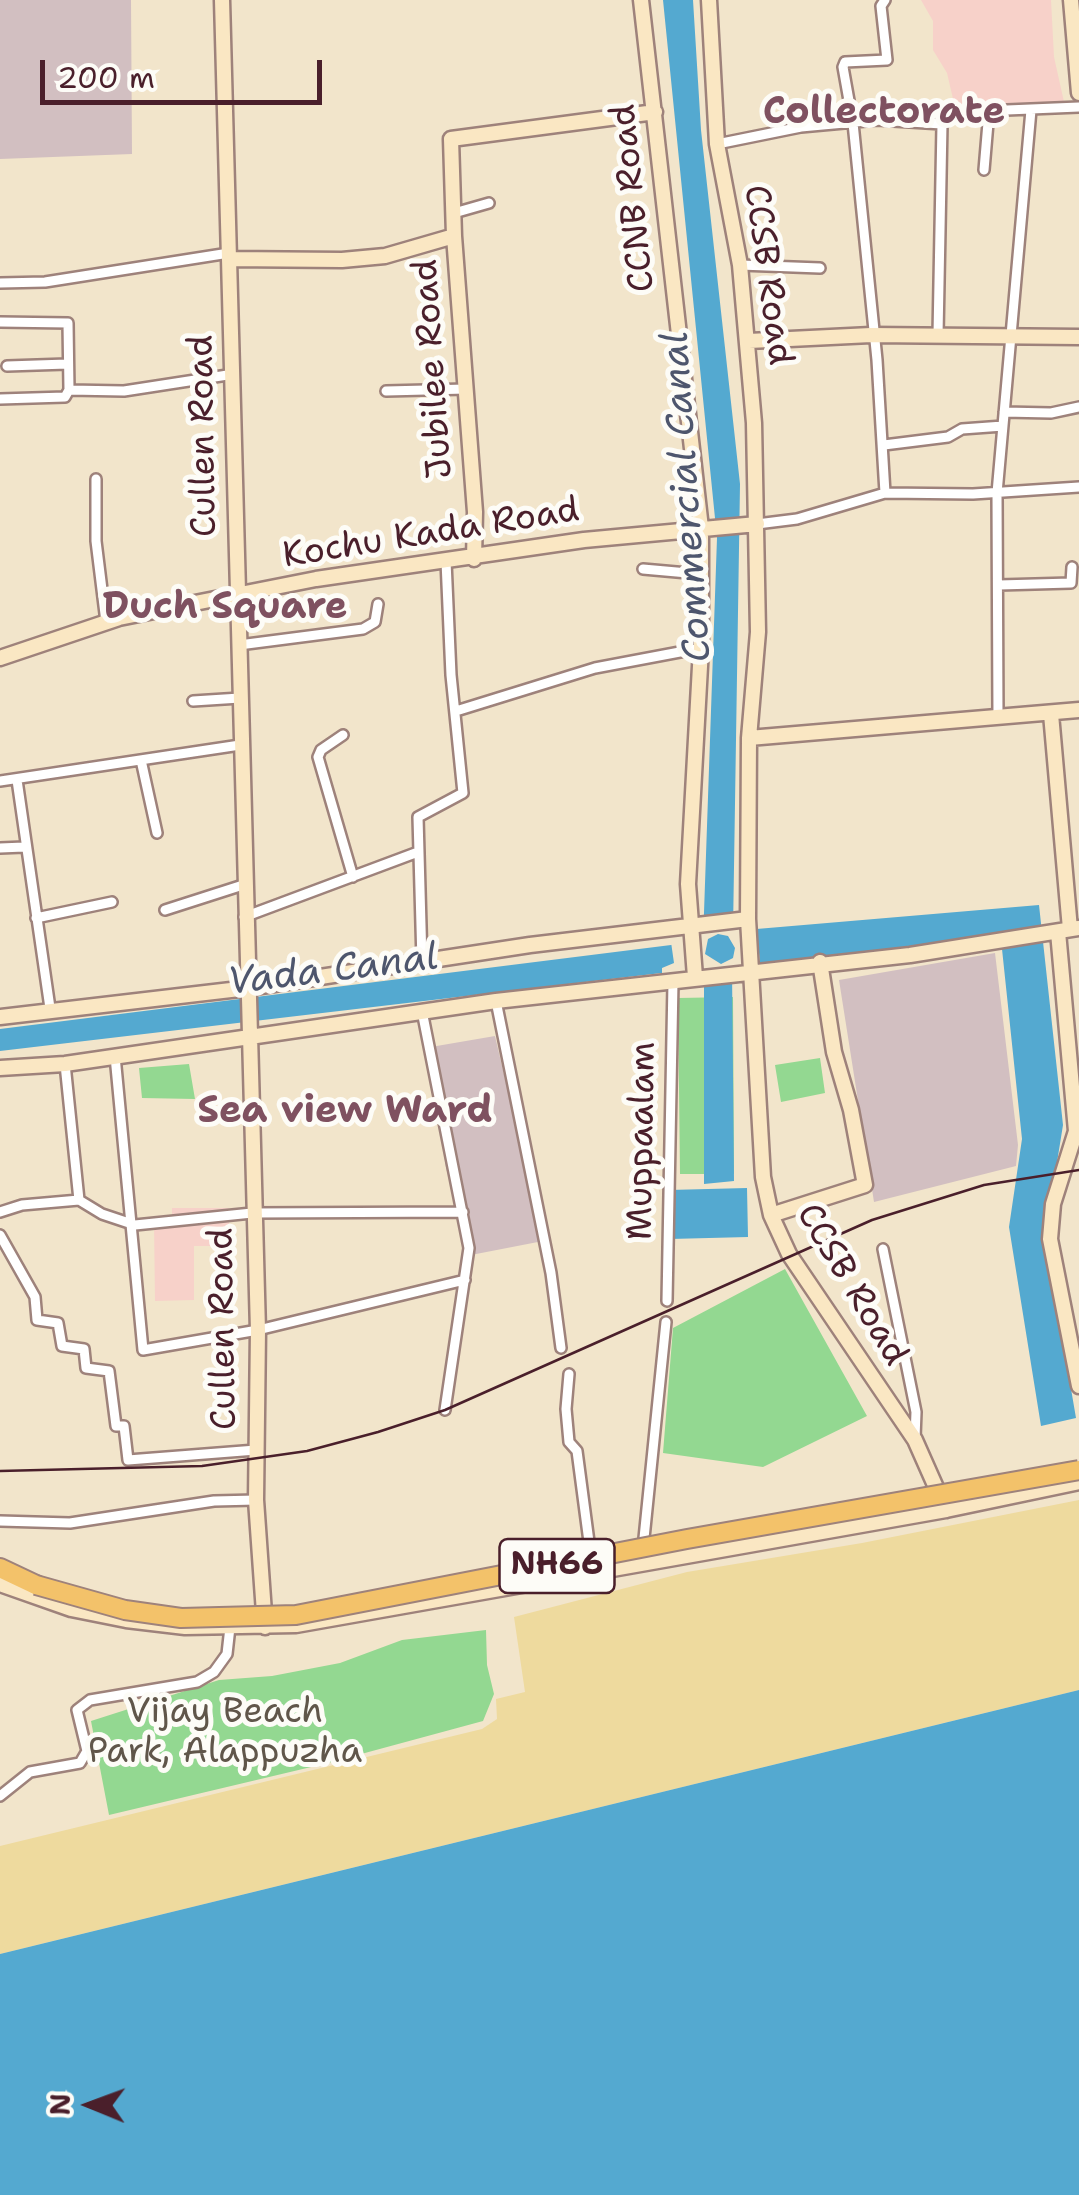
<!DOCTYPE html>
<html>
<head>
<meta charset="utf-8">
<style>
  body { margin:0 }
  #map { position:relative; width:1079px; height:2195px; overflow:hidden; background:#f2e5cb; font-family:"Shantell Sans",sans-serif }
  canvas { display:block }
  .north { position:absolute; left:40px; top:2055px; width:100px; height:100px; -webkit-text-stroke:8px #fdfcf7; paint-order:stroke; rotate:271deg; font-size:28px; font-weight:700; line-height:40px; text-align:center; color:#4a1f2b }
  .north::after { content:''; display:block; margin:auto; width:35px; height:45px; background:#4a1f2b; clip-path:polygon(50% 0,100% 100%,50% 72%,0 100%) }
  .scale { position:absolute; left:40px; top:60px; width:282px; height:45px; box-sizing:border-box; border:5px solid #4a1f2b; border-top:0; padding-left:12px; font-size:30px; line-height:35px; white-space:nowrap; color:#4a1f2b; -webkit-text-stroke:8px #fdfcf7; paint-order:stroke }
</style>
</head>
<body>
<div id="map">
<canvas width="1079" height="2195"></canvas>
<div class="north">N</div>
<div class="scale">200 m</div>
</div>
<script>
const ctx = document.querySelector('canvas').getContext('2d');
ctx.lineJoin = 'round';
function paint(path, color) { ctx.fillStyle = color; ctx.fill(path, 'evenodd'); }
const shape = rows => new Path2D(rows.map(r => 'M' + r).join(''));
function stroke(path, color, width, dash) { ctx.strokeStyle = color; ctx.lineWidth = width; ctx.lineCap = dash ? 'butt' : 'round'; ctx.setLineDash(dash || []); ctx.stroke(path); }
function drawText(font, color, halo, rows, align = 'center') {
  ctx.font = font + ' "Shantell Sans",sans-serif'; ctx.lineWidth = 10; ctx.setLineDash([]); ctx.textBaseline = 'middle'; ctx.strokeStyle = halo; ctx.fillStyle = color; for (const [text, x, y, turn = 0] of rows) {
    ctx.save(); ctx.translate(x, y); ctx.rotate((+turn || 0) * Math.PI / 180); ctx.textAlign = isNaN(turn) ? turn : align; if (halo) ctx.strokeText(text, 0, 0); ctx.fillText(text, 0, 0); ctx.restore();
  }
}
const built = shape([
  [921,0,1051,0,1054,57,1064,102,972,106,954,103,947,73,933,50,933,21],
  [172,1208,229,1208,229,1246,194,1246,194,1300,155,1301,154,1222,172,1221]
]);
const industrial = shape([
  [0,0,131,0,132,154,0,159],
  [995,953,1018,1145,1016,1166,874,1202,839,980],
  [495,1036,543,1241,471,1255,446,1168,432,1069,425,1048]
]);
const green = shape([
  [733,997,734,1174,680,1174,678,998],
  [820,1058,825,1093,781,1102,775,1065],
  [189,1064,195,1099,142,1098,139,1068],
  [785,1269,867,1416,763,1467,663,1453,673,1328],
  [486,1630,487,1665,494,1694,483,1721,328,1763,109,1815,91,1721,219,1680,272,1676,340,1663,402,1640]
]);
const sand = shape([
  [1079,1500,1079,1690,0,1954,0,1846,482,1729,497,1719,496,1699,525,1692,514,1617,687,1572,862,1543]
]);
const water = shape([
  [663,0,693,0,701,130,740,484,733,931,1039,905,1063,1125,1045,1237,1076,1418,1041,1426,1009,1227,1022,1139,1002,949,997,938,732,969,734,1181,704,1184,704,968,0,1051,0,1029,703,941,717,538],
  [747,1188,748,1237,670,1239,669,1190],
  [1079,1690,1079,2195,0,2195,0,1954]
]);
const pier = shape([
  [698,920,756,925,761,971,662,978,662,968,674,963,671,942,686,940],
  [718,934,728,936,735,948,733,958,721,964,705,954,708,939]
]);
const street = shape([
  [885,0,881,6,887,60,845,62,843,67,853,123,877,360,885,493],
  [717,144,801,127,877,120,942,124],
  [984,170,989,111],
  [454,213,489,203],
  [740,265,820,268],
  [0,283,45,282,229,253],
  [0,322,68,323,69,390],
  [938,335,942,124,959,112,1079,107],
  [7,366,67,364],
  [386,391,466,389],
  [0,399,65,397,69,390,124,391,234,374],
  [1004,412,1051,413,1079,407],
  [884,445,948,437,962,429,1003,426],
  [96,479,96,541,106,622],
  [757,524,797,519,885,493,973,494,1079,487],
  [643,569,699,574],
  [999,585,1071,583,1072,567],
  [239,645,363,629,375,622,378,604],
  [193,701,240,698],
  [456,711,595,668,701,648],
  [998,718,997,493,1031,110],
  [343,735,321,750,318,757,353,877],
  [141,760,157,833],
  [17,780,50,1008],
  [0,781,240,745],
  [0,848,24,847],
  [165,910,243,885],
  [244,917,418,852],
  [36,918,112,902],
  [422,962,418,817,463,793,451,675,446,561],
  [496,1001,551,1273,561,1348],
  [422,1011,469,1248,445,1410],
  [115,1056,143,1350,258,1330,465,1280],
  [65,1064,79,1200,102,1214,135,1225,252,1213,463,1212],
  [0,1212,22,1205,79,1200],
  [0,1235,35,1297,37,1320,58,1323,62,1346,84,1349,86,1368,109,1371,116,1426,124,1426,128,1460,256,1450],
  [883,1249,916,1412,915,1438],
  [667,1301,673,982],
  [569,1374,566,1409,569,1442,577,1451,591,1557],
  [0,1521,70,1523,214,1501,256,1500],
  [643,1548,666,1322],
  [0,1796,30,1772,80,1763,87,1751,77,1710,90,1700,197,1682,214,1672,227,1654,230,1627]
]);
const secondary = shape([
  [222,0,258,1330,256,1500,265,1627],
  [641,0,701,528,701,648,688,884,695,977],
  [709,0,717,144,740,265,754,423,758,632,749,738,748,919,763,1177,771,1215,789,1254,915,1440,946,1510],
  [1071,0,1079,93],
  [454,236,475,512,474,559],
  [229,259,342,260,385,256,454,236,451,139,655,112],
  [749,341,871,335,1079,337],
  [0,658,119,618,316,579,584,540,757,524],
  [1051,714,1070,929],
  [749,738,1079,710],
  [1058,932,1076,1131,1053,1204,1050,1239,1079,1386],
  [0,1017,248,988,530,945,748,919],
  [0,1068,65,1064,496,1001,910,955,1079,928],
  [771,1215,865,1185,851,1110,834,1052,820,962],
  [0,1584,71,1609,126,1620,185,1627,296,1625,946,1510,1079,1482]
]);
const highway = shape([
  [0,1568,36,1585]
]);
const rail = shape([
  [0,1471,202,1466,307,1451,378,1432,445,1410,872,1220,984,1185,1079,1170]
]);
const highwayBridge = shape([
  [36,1585,125,1610,181,1618,296,1615,687,1539,1079,1470]
]);
const shields = [
  [557,1566,115]
];
const shieldNames = [
  ["NH66",557,1566]
];
const streetNames = [
  ["CCNB Road",634,198,-96],
  ["CCSB Road",767,275,82],
  ["Jubilee Road",434,369,-94],
  ["Cullen Road",204,436,-91],
  ["Kochu Kada Road",431,534,-9],
  ["Muppaalam",643,1141,-89],
  ["CCSB Road",851,1285,59],
  ["Cullen Road",224,1329,-91]
];
const parkNames = [
  ["Vijay Beach",225,1713],
  ["Park, Alappuzha",225,1753]
];
const neighbourhoodNames = [
  ["Collectorate",884,113],
  ["Duch Square",225,608],
  ["Sea view Ward",345,1112]
];
const waterNames = [
  ["Commercial Canal",688,497,-94],
  ["Vada Canal",333,971,-7]
];
paint(built, '#f7d1c9');
paint(industrial, '#d2bfc1');
paint(green, '#93d891');
paint(sand, '#eeda9e');
paint(water, '#54a9d0');
paint(pier, '#f2e5cb');
stroke(street, '#9e827b', 14);
stroke(secondary, '#9e827b', 19);
stroke(highway, '#9e827b', 22);
stroke(street, '#fff', 9);
stroke(secondary, '#fae7c3', 14);
stroke(highway, '#f3c26a', 18);
stroke(rail, '#4a1f2b', 2.5);
stroke(highwayBridge, '#9e827b', 22, []);
stroke(highwayBridge, '#f3c26a', 18);
for (const [x, y, w] of shields) { const box = new Path2D(); box.roundRect(x - w / 2, y - 27, w, 54, 8); ctx.fillStyle = '#fdfcf7'; ctx.fill(box); stroke(box, '#4a1f2b', 2.5); }
drawText('bold 32px', '#4a1f2b', null, shieldNames);
drawText('35px', '#4a1f2b', '#fdfcf7', streetNames);
drawText('35px', '#60564a', '#fdfcf7', parkNames);
drawText('bold 38px', '#7f5160', '#fdfcf7', neighbourhoodNames);
drawText('italic 38px', '#4e566d', '#fdfcf7', waterNames);
</script>
</body>
</html>
